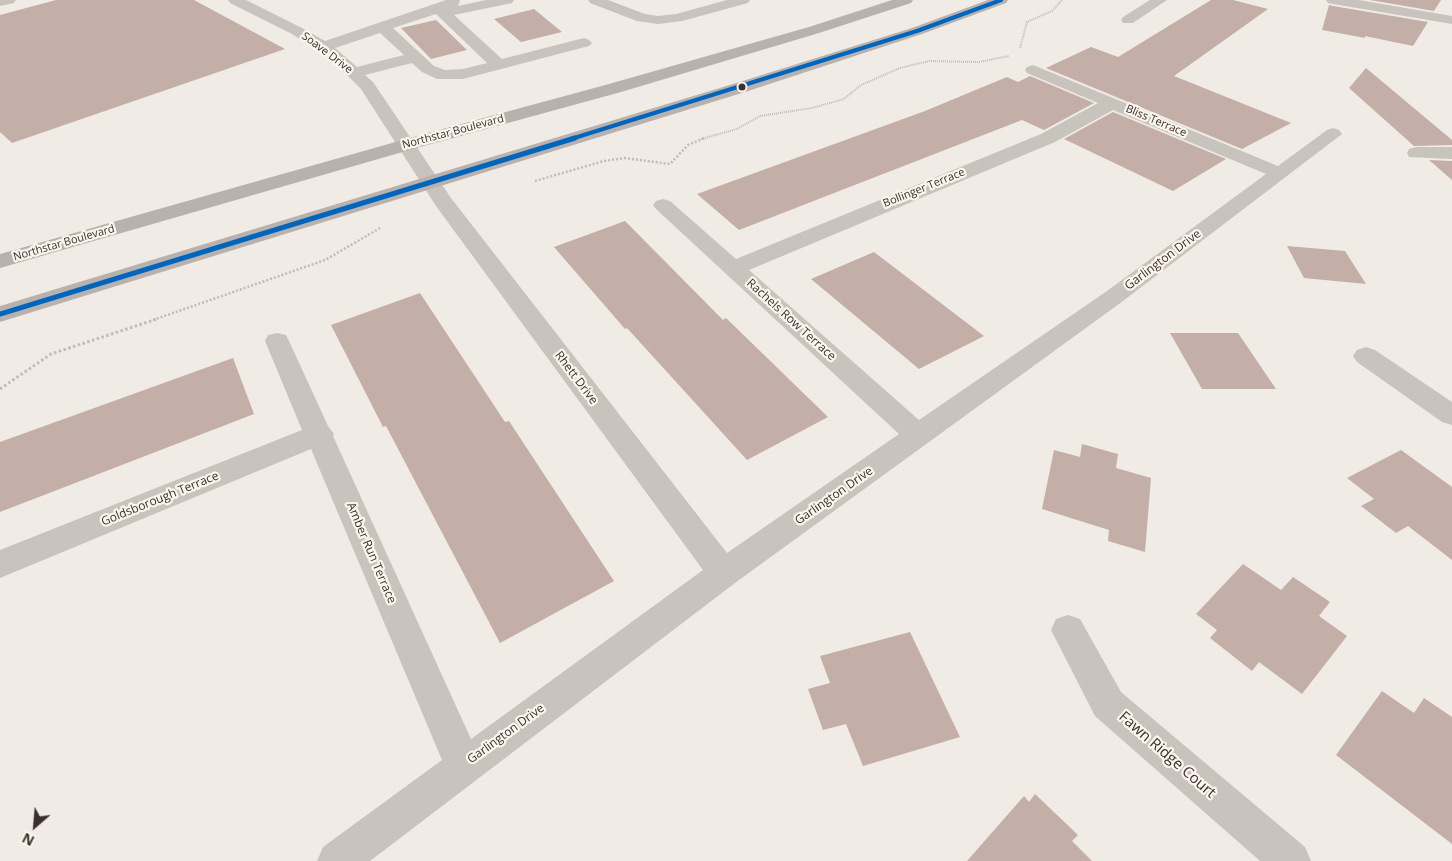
<!DOCTYPE html>
<html>
<head>
<meta charset="utf-8">
<style>
  body { margin:0 }
  #map { position:relative; width:1452px; height:861px; overflow:hidden; background:#f0ebe5; font-family:"Open Sans",sans-serif }
  canvas { display:block }
  .north { position:absolute; left:10px; top:801px; width:50px; height:50px; -webkit-text-stroke:4px #fbf5ee; paint-order:stroke; rotate:207deg; font-size:14px; font-weight:700; line-height:20px; text-align:center; color:#3b302b }
  .north::after { content:''; display:block; margin:auto; width:18px; height:22px; background:#3b302b; clip-path:polygon(50% 0,100% 100%,50% 72%,0 100%) }
</style>
</head>
<body>
<div id="map">
<canvas width="1452" height="861"></canvas>
<div class="north">N</div>
</div>
<script>
const ctx = document.querySelector('canvas').getContext('2d');
ctx.lineJoin = 'round';
function paint(path, color) { ctx.fillStyle = color; ctx.fill(path, 'evenodd'); }
const shape = rows => new Path2D(rows.map(r => 'M' + r).join(''));
function stroke(path, color, width, dash) { ctx.strokeStyle = color; ctx.lineWidth = width; ctx.lineCap = dash ? 'butt' : 'round'; ctx.setLineDash(dash || []); ctx.stroke(path); }
function drawText(font, color, halo, rows, align = 'center') {
  ctx.font = font + ' "Open Sans",sans-serif'; ctx.lineWidth = 4.5; ctx.setLineDash([]); ctx.textBaseline = 'middle'; ctx.strokeStyle = halo; ctx.fillStyle = color; for (const [text, x, y, turn = 0] of rows) {
    ctx.save(); ctx.translate(x, y); ctx.rotate((+turn || 0) * Math.PI / 180); ctx.textAlign = isNaN(turn) ? turn : align; if (halo) ctx.strokeText(text, 0, 0); ctx.fillText(text, 0, 0); ctx.restore();
  }
}
const building = shape([
  [56,0,194,0,285,49,12,143,0,132,0,15],
  [1211,0,1233,0,1268,9,1174,76,1291,123,1242,149,1046,68,1091,47,1118,57],
  [1370,0,1441,0,1434,11],
  [1329,5,1333,6,1428,22,1413,46,1365,36,1365,38,1322,30],
  [534,9,562,32,521,42,494,19],
  [436,20,467,50,431,59,401,28],
  [1366,68,1452,140,1452,145,1414,146,1349,88],
  [1030,76,1094,103,1044,130,1022,120,739,230,697,194,925,111,1007,77,1018,82],
  [1113,112,1226,159,1173,191,1064,139],
  [1429,160,1452,161,1452,180],
  [625,221,723,320,726,318,828,417,747,460,627,328,625,329,554,247],
  [1287,246,1345,251,1366,284,1304,278],
  [874,252,984,336,919,369,811,279],
  [420,293,505,422,509,421,614,581,500,643,386,426,383,427,331,325],
  [1170,333,1238,333,1276,389,1202,389],
  [233,358,254,414,0,512,0,442],
  [1082,444,1118,454,1116,468,1151,478,1145,552,1108,541,1109,530,1042,509,1054,450,1080,457],
  [1401,450,1452,487,1452,560,1408,526,1396,533,1361,506,1374,499,1347,478],
  [1243,564,1281,590,1293,577,1330,602,1319,616,1347,636,1302,694,1259,662,1252,671,1210,638,1217,630,1196,614],
  [910,632,960,737,863,766,846,724,823,730,808,689,830,683,820,656],
  [1382,691,1414,713,1424,698,1452,717,1452,844,1336,755],
  [1035,794,1078,835,1072,841,1092,861,967,861,1024,796,1029,802]
]);
const pathFar2 = shape([
  [1020,48,1027,22,1052,11,1062,0],
  [701,139,737,129,760,116,812,108,844,99,861,85,900,68,929,61,979,62,1009,56]
]);
const pathFar1 = shape([
  [535,181,604,161,625,158,670,164,688,145,705,138],
  [153,320,325,260,382,227]
]);
const path = shape([
  [0,389,51,354,157,319]
]);
const minor = shape([
  [0,0,16,0,14,3,0,6,0,0],
  [228,0,246,0,302,28,325,41,446,0,460,0,458,6,486,0,514,0,512,3,454,15,502,59,584,38,589,40,592,43,589,46,463,79,437,79,422,72,412,63,365,75,373,82,451,198,727,553,899,434,656,209,653,205,656,201,663,199,670,201,736,259,1041,134,1098,103,1027,73,1025,70,1027,67,1033,65,1278,166,1327,130,1333,128,1339,130,1342,134,1123,301,735,583,370,861,317,861,323,847,442,760,311,449,0,578,0,550,302,430,265,341,268,335,277,333,286,335,289,341,328,426,334,434,333,436,471,739,703,570,436,206,361,89,339,67,317,50,292,34,230,3,228,0],
  [436,14,487,63,463,69,445,70,434,66,393,28,436,14],
  [380,33,404,55,357,67,335,48,380,33],
  [1113,110,1266,174,1107,291,919,420,749,270,1055,142,1113,110],
  [588,0,608,0,645,14,658,16,676,14,727,0,750,0,748,3,682,21,658,24,637,21,590,3,588,0],
  [1150,0,1167,0,1133,23,1123,23,1121,20,1123,17,1150,0],
  [1326,0,1359,0,1452,16,1452,24,1333,4,1328,3,1326,0],
  [1416,147,1452,147,1452,159,1409,157,1407,153,1409,149,1416,147],
  [1366,347,1375,350,1452,402,1452,425,1442,422,1357,362,1353,356,1357,350,1366,347],
  [1068,615,1080,619,1121,692,1305,847,1311,861,1260,861,1095,716,1051,630,1056,619,1068,615]
]);
const major = shape([
  [892,0,913,0,911,3,819,33,621,92,413,149,0,268,0,254,399,141,609,84,809,27,892,0],
  [988,0,1008,0,1006,3,922,34,745,92,0,322,0,306,733,84,912,28,988,0]
]);
const bus1Far1 = shape([
  [571,139,917,31,1001,0]
]);
const bus1 = shape([
  [0,314,575,138]
]);
const markers = [
  [742,87,4.5,"#3b302b"]
];
const farStreetnames = [
  ["Soave Drive",327,53,37],
  ["Bliss Terrace",1156,121,23],
  ["Northstar Boulevard",453,132,-15],
  ["Bollinger Terrace",924,188,-22],
  ["Northstar Boulevard",64,243,-16]
];
const streetNames = [
  ["Garlington Drive",1163,260,-37],
  ["Rachels Row Terrace",791,320,42],
  ["Rhett Drive",576,378,53],
  ["Garlington Drive",834,496,-35],
  ["Goldsborough Terrace",160,499,-22],
  ["Amber Run Terrace",371,553,67],
  ["Garlington Drive",506,734,-36]
];
const nearStreetnames = [
  ["Fawn Ridge Court",1167,755,41]
];
paint(building, '#c3afa7');
stroke(pathFar2, '#c2bbb6', 2, [1, 1]);
stroke(pathFar1, '#c2bbb6', 2.5, [2, 2]);
stroke(path, '#c2bbb6', 3, [2.5, 2.5]);
paint(minor, '#c9c3be');
paint(major, '#b8b1ad');
stroke(bus1Far1, '#0065bd', 4);
stroke(bus1, '#0065bd', 5);
for (const [x, y, r, color] of markers) { const dot = new Path2D(); dot.arc(x, y, r, 0, 2 * Math.PI); ctx.fillStyle = color; ctx.fill(dot); stroke(dot, '#fbf5ee', 2); }
drawText('11px', '#3b302b', '#fbf5ee', farStreetnames);
drawText('12px', '#3b302b', '#fbf5ee', streetNames);
drawText('15px', '#3b302b', '#fbf5ee', nearStreetnames);
</script>
</body>
</html>
